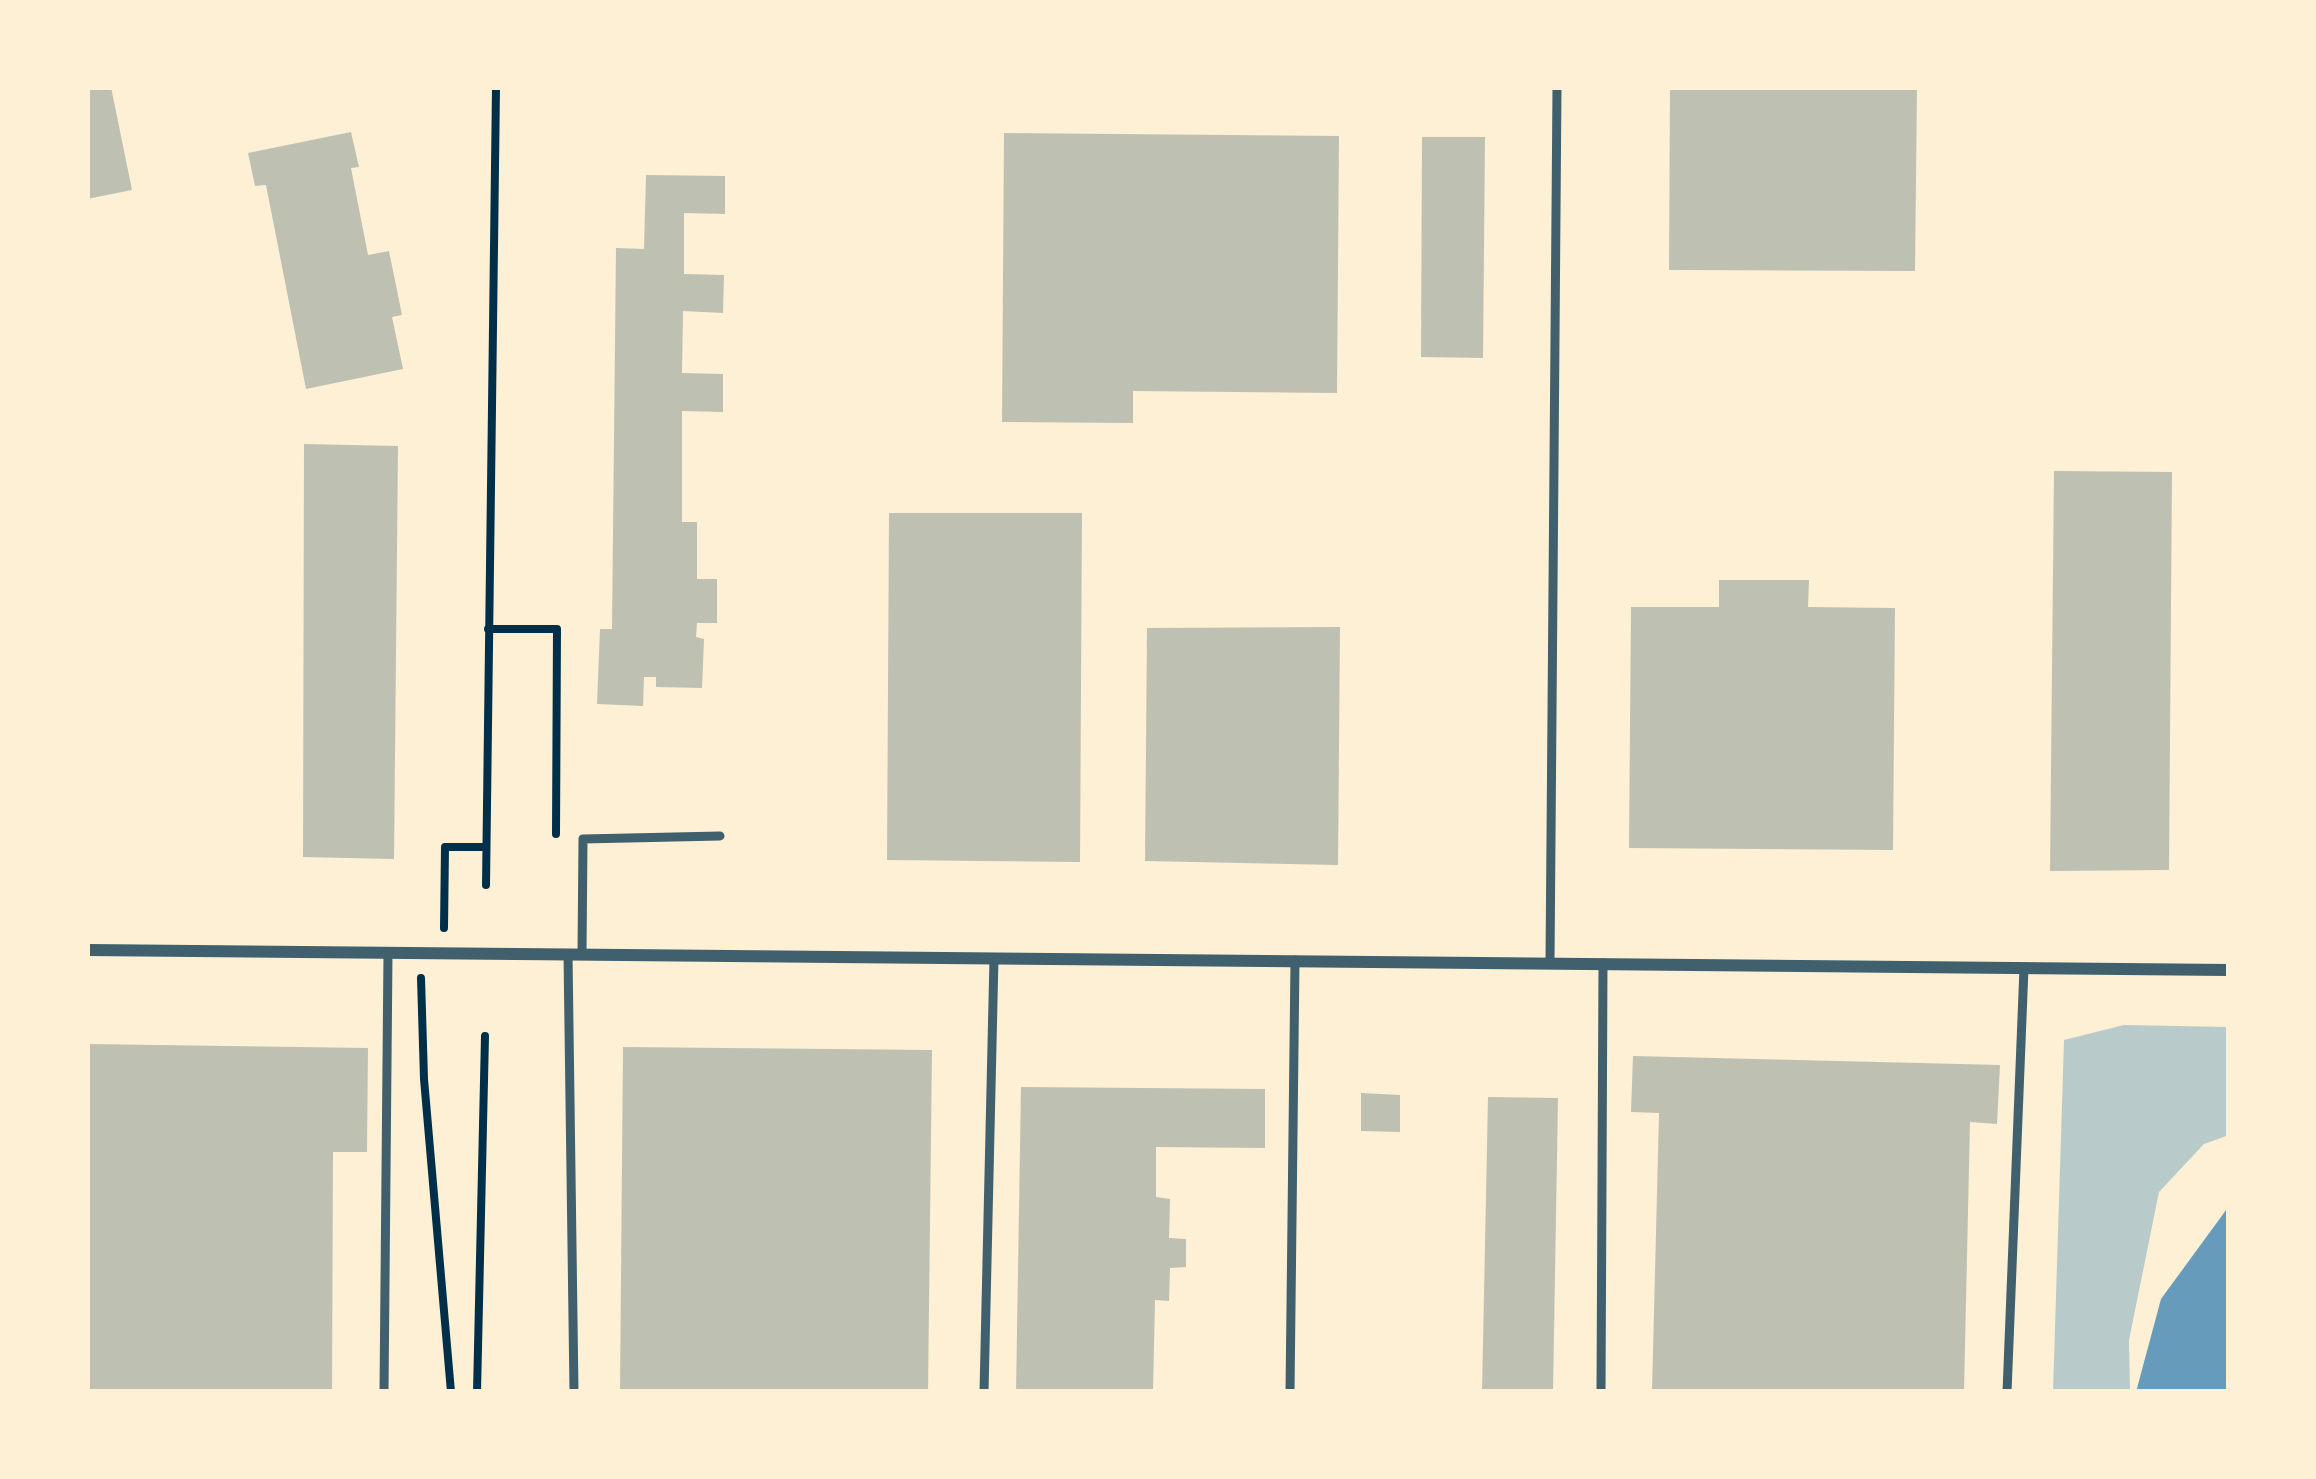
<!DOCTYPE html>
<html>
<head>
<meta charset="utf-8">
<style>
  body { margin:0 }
  #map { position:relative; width:2316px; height:1479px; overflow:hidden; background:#fdf0d5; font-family:"Golos Text",sans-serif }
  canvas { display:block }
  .frame { position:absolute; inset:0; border:90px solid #fdf0d5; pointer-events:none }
</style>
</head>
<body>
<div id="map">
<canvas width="2316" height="1479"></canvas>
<div class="frame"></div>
</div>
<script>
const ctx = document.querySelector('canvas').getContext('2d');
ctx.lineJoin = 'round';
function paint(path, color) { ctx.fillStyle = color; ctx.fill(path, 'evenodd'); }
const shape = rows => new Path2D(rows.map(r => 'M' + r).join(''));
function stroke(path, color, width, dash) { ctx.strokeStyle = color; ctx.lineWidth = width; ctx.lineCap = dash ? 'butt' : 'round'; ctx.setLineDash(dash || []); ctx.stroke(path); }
const green = shape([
  [2124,1025,2229,1027,2229,1135,2204,1144,2159,1192,2129,1340,2130,1392,2053,1392,2064,1040]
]);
const water = shape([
  [2229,1206,2229,1392,2136,1392,2161,1299]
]);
const building = shape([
  [87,87,111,87,132,190,87,199],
  [1670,87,1917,87,1915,271,1669,270],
  [351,132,359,167,351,168,368,255,389,251,402,315,392,317,403,369,306,389,266,185,255,186,248,153],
  [1004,133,1339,136,1337,393,1133,391,1133,423,1002,422],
  [1422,137,1485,137,1483,358,1421,357],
  [646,175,725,176,725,214,684,213,684,274,724,275,723,313,683,311,682,373,723,374,723,412,682,411,682,522,697,522,697,579,717,579,717,623,697,623,696,637,704,639,702,688,656,687,656,677,644,677,643,706,597,704,600,629,612,629,616,248,644,249],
  [304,444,398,446,394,859,303,857],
  [2054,471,2172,472,2169,870,2050,871],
  [889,513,1082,513,1080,862,887,860],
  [1719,580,1809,580,1808,607,1895,608,1893,850,1629,848,1631,607,1719,607],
  [1340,627,1338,865,1145,861,1147,628],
  [87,1044,368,1048,367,1152,333,1152,332,1392,87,1392],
  [623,1047,932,1050,928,1392,620,1392],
  [1633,1056,2000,1065,1997,1124,1970,1122,1964,1392,1652,1392,1659,1113,1631,1112],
  [1021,1087,1265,1089,1265,1148,1156,1147,1156,1197,1170,1199,1169,1238,1186,1239,1186,1267,1170,1268,1169,1301,1155,1300,1153,1392,1016,1392],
  [1361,1093,1400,1095,1400,1132,1361,1131],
  [1488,1097,1558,1098,1553,1392,1482,1392]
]);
const path = shape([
  [488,629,557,629,556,834],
  [486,885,496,87],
  [444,928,445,847,486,847],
  [421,978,424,1079,451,1392],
  [477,1392,485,1036]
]);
const service = shape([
  [568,954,574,1392],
  [582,954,583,839,720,836],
  [1550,962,1557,87],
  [384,1392,388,953],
  [984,1392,994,958],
  [1290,1392,1295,960],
  [1601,1392,1603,963],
  [2007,1392,2024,968]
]);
const minor = shape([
  [87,950,2229,970]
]);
paint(green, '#b9caca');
paint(water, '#669bbc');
paint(building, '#bec0b2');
stroke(path, '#003049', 8);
stroke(service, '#3f606c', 9);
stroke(minor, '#3f606c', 12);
</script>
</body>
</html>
